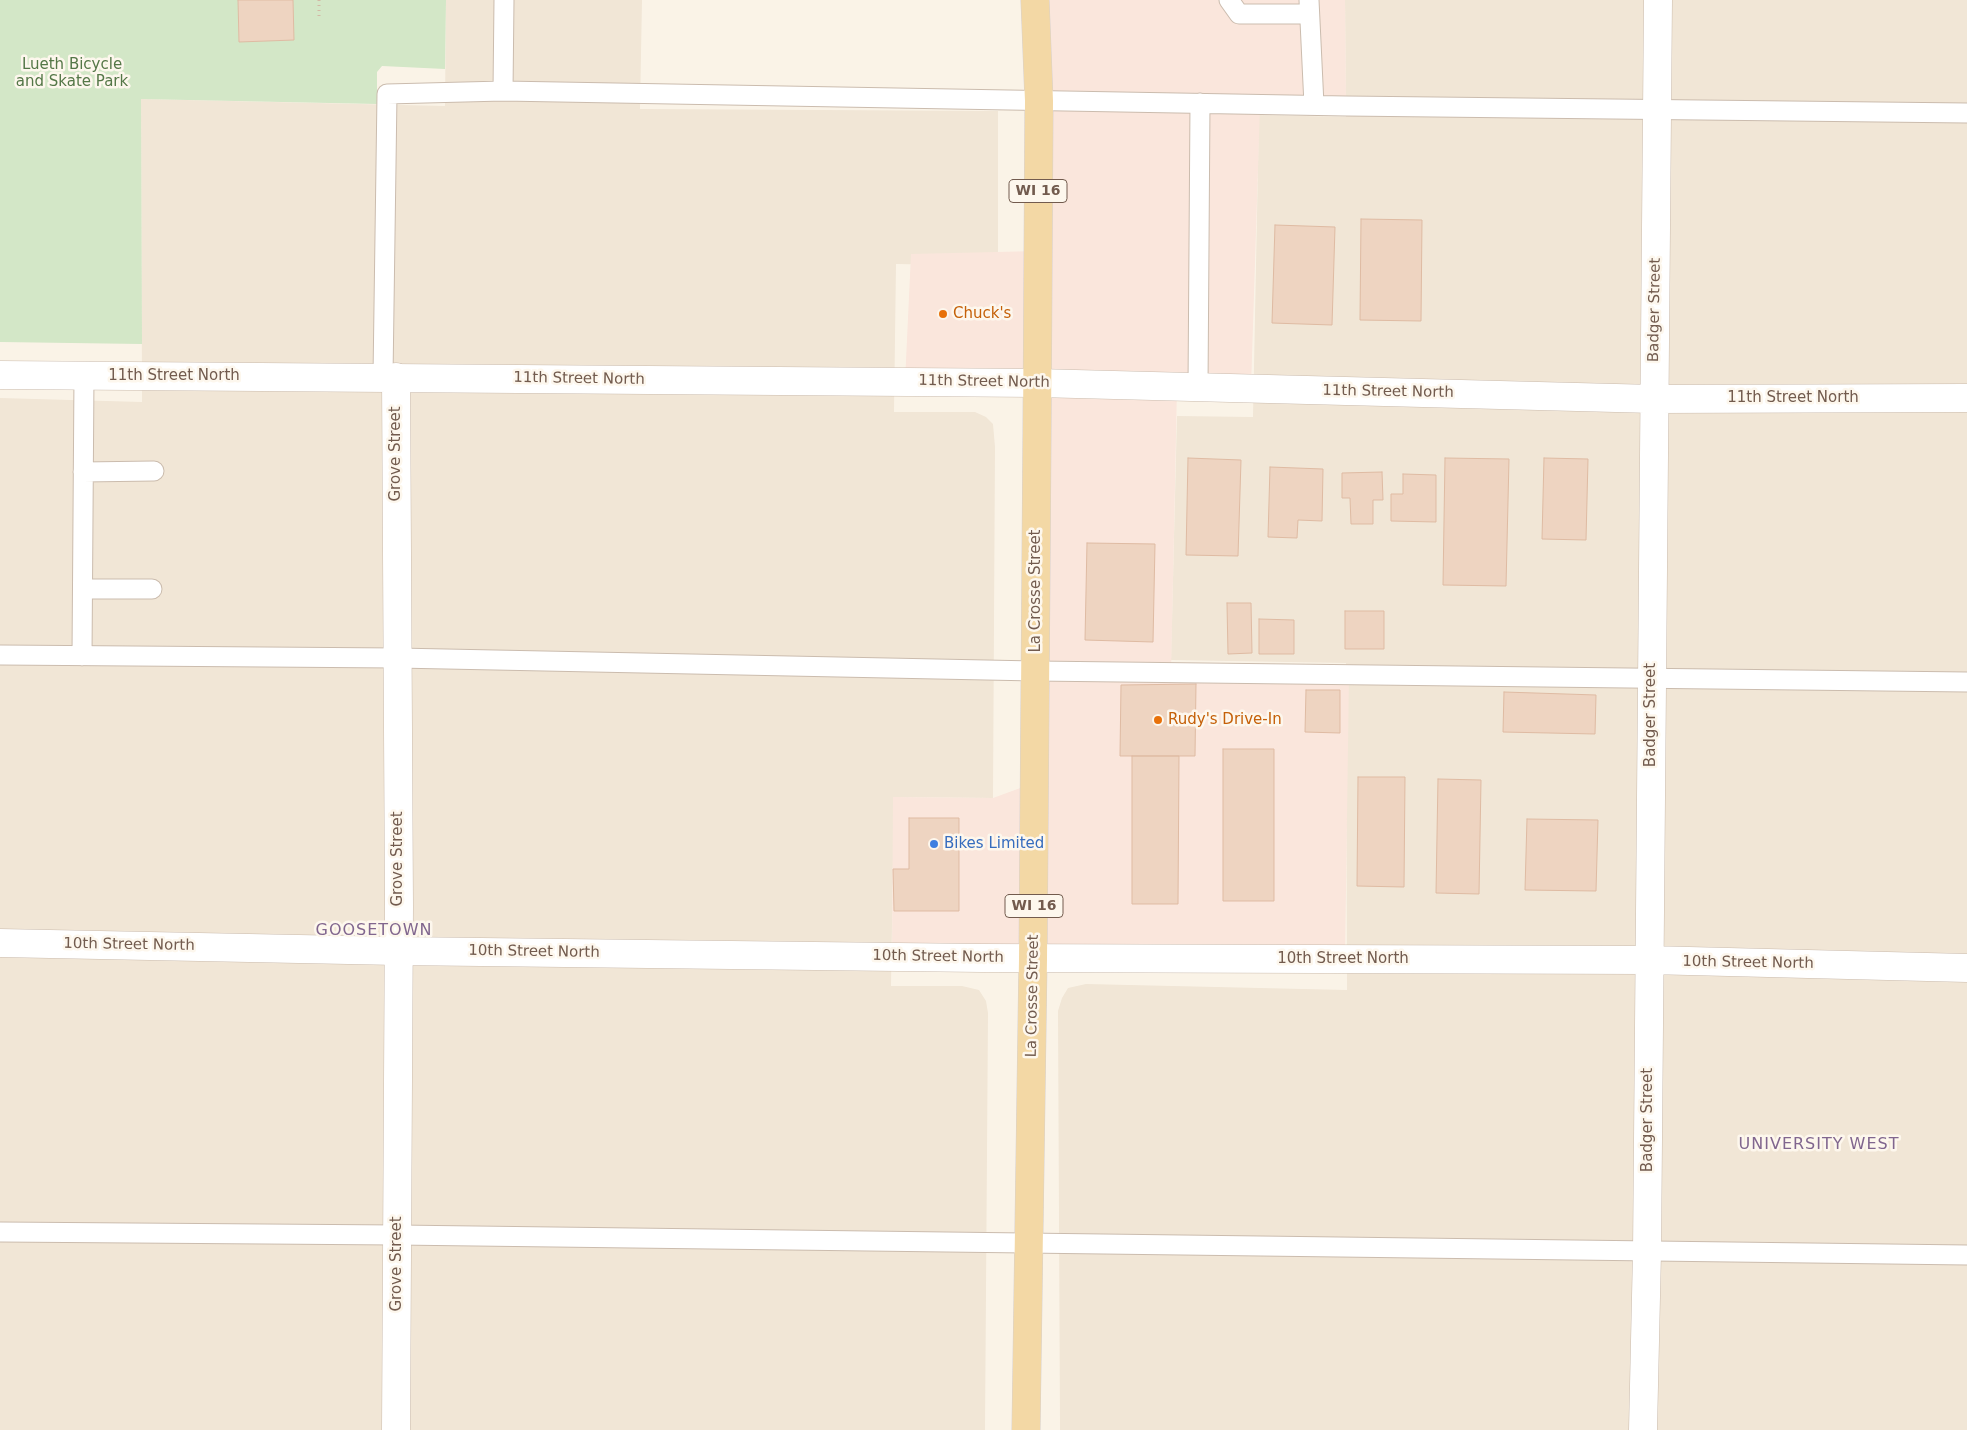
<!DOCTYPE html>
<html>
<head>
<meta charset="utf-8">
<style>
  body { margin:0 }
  canvas { display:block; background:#faf3e7 }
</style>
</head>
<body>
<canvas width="1967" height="1430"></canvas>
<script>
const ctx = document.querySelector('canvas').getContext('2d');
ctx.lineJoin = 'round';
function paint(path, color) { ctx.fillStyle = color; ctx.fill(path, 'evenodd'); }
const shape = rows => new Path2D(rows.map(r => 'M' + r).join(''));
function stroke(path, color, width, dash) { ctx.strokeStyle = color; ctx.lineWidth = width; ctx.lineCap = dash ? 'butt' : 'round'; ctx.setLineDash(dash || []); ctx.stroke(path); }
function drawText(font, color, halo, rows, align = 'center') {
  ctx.font = font + ' "DejaVu Sans",sans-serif'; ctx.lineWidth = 5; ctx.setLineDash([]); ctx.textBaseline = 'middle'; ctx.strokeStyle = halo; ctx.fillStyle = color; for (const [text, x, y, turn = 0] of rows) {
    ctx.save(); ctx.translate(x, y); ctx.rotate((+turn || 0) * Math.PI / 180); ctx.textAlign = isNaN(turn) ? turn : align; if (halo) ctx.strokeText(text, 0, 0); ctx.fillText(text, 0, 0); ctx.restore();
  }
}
const residential = shape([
  [446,0,642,0,640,109,998,111,998,266,896,264,894,412,975,412,986,417,993,424,995,447,993,798,894,797,891,986,962,986,979,990,986,1001,988,1013,985,1430,0,1430,0,398,142,402,141,99,445,106],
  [1345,0,1967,0,1967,1430,1060,1430,1058,1011,1062,998,1068,988,1086,984,1347,990,1346,663,1171,660,1177,416,1253,417,1259,115,1346,117]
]);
const commercial = shape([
  [1035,0,1345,0,1346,106,1260,105,1251,388,1177,387,1171,673,1349,676,1345,959,892,956,893,797,993,798,1034,783,1037,383,905,382,911,254,1038,251]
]);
const green = shape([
  [0,0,446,0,445,69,382,66,377,72,377,104,141,99,142,344,0,342]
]);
const building = shape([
  [238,0,293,0,294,40,239,42,238,0],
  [1361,219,1422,220,1421,321,1360,320,1361,219],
  [1275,225,1335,227,1332,325,1272,323,1275,225],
  [1188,458,1241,460,1238,556,1186,555,1188,458],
  [1445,458,1509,459,1506,586,1443,585,1445,458],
  [1544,458,1588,459,1586,540,1542,539,1544,458],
  [1270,467,1323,469,1322,521,1298,520,1297,538,1268,537,1270,467],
  [1382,472,1383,500,1373,500,1373,524,1351,524,1350,498,1342,498,1342,473,1382,472],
  [1403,474,1436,475,1436,522,1391,521,1391,494,1403,494,1403,474],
  [1087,543,1155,544,1153,642,1085,640,1087,543],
  [1227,603,1251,603,1252,653,1228,654,1227,603],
  [1345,611,1384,611,1384,649,1345,649,1345,611],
  [1259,619,1294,620,1294,654,1259,654,1259,619],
  [1196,684,1195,756,1120,756,1121,685,1196,684],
  [1306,690,1340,690,1340,733,1305,732,1306,690],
  [1504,692,1596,695,1595,734,1503,732,1504,692],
  [1223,749,1274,749,1274,901,1223,901,1223,749],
  [1132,756,1179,756,1178,904,1132,904,1132,756],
  [1358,777,1405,777,1404,887,1357,886,1358,777],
  [1438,779,1481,780,1479,894,1436,893,1438,779],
  [909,818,959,818,959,911,894,911,893,869,909,869,909,818],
  [1527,819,1598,820,1596,891,1525,890,1527,819]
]);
const path = shape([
  [319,0,319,18]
]);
const lane = shape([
  [1229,0,1239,14,1309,14],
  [1309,0,1314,105],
  [503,91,504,0],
  [383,377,387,94,503,91,1346,106,1967,113],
  [1198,387,1200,103],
  [83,472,154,471],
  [83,589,152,589],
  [0,655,397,658,1035,671,1967,682],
  [82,656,84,375],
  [0,1232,397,1235,1967,1255]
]);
const street = shape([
  [0,375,1037,383,1654,399,1967,398],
  [396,377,399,906,396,1430],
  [0,943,398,951,981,958,1649,960,1967,968],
  [1643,1430,1647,1252,1658,0]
]);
const primary = shape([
  [1026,1430,1033,959,1037,431,1039,101,1035,0]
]);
const markers = [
  [943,314,5,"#e8710a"],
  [1158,720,5,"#e8710a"],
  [934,844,5,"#3f7fe0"]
];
const shields = [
  [1038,191,58],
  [1034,906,58]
];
const shieldNames = [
  ["WI 16",1038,191],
  ["WI 16",1034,906]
];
const parkNames = [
  ["Lueth Bicycle",72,65],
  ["and Skate Park",72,82]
];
const streetNames = [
  ["Badger Street",1655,310,-89],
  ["11th Street North",174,376],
  ["11th Street North",579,379,1],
  ["11th Street North",984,382,1],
  ["11th Street North",1388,392,1],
  ["11th Street North",1793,398],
  ["Grove Street",396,454,-90],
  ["La Crosse Street",1036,591,-90],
  ["Badger Street",1651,715,-90],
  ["Grove Street",398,859,-90],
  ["10th Street North",129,945,1],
  ["10th Street North",534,952,1],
  ["10th Street North",938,957,1],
  ["10th Street North",1343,959],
  ["10th Street North",1748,963,1],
  ["La Crosse Street",1033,996,-89],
  ["Badger Street",1648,1120,-90],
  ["Grove Street",397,1264,-90]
];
const foodNames = [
  ["Chuck's",953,314],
  ["Rudy's Drive-In",1168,720]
];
const shopNames = [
  ["Bikes Limited",944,844]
];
const neighbourhoodNames = [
  ["GOOSETOWN",374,931],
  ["UNIVERSITY WEST",1819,1145]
];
paint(residential, '#f1e6d6');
paint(commercial, '#fae6dc');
paint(green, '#d3e7c7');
paint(building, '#eed4c1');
stroke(building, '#dfbba3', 1);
stroke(lane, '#cbbcae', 21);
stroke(street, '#cbbcae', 29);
stroke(primary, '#d8d1cd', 29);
stroke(path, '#d2b7a4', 3, [1, 4]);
stroke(lane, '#fff', 19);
stroke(street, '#fff', 28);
stroke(primary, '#f3d8a5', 28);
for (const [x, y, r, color] of markers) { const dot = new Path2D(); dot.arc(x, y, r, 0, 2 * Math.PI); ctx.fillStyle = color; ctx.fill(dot); stroke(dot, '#fdf7ed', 2); }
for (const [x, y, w] of shields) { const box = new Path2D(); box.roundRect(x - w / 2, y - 11.5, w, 23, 4); ctx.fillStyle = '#fdf7ed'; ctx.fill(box); stroke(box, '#725b4e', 1); }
drawText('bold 14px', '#725b4e', null, shieldNames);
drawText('15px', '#547747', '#fdf7ed', parkNames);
drawText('15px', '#725b4e', '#fdf7ed', streetNames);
drawText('15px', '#c56008', '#fdf7ed', foodNames, 'left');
drawText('15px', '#366cbe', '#fdf7ed', shopNames, 'left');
ctx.letterSpacing = '1px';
drawText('16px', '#81668e', '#fdf7ed', neighbourhoodNames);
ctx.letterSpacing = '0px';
</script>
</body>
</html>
